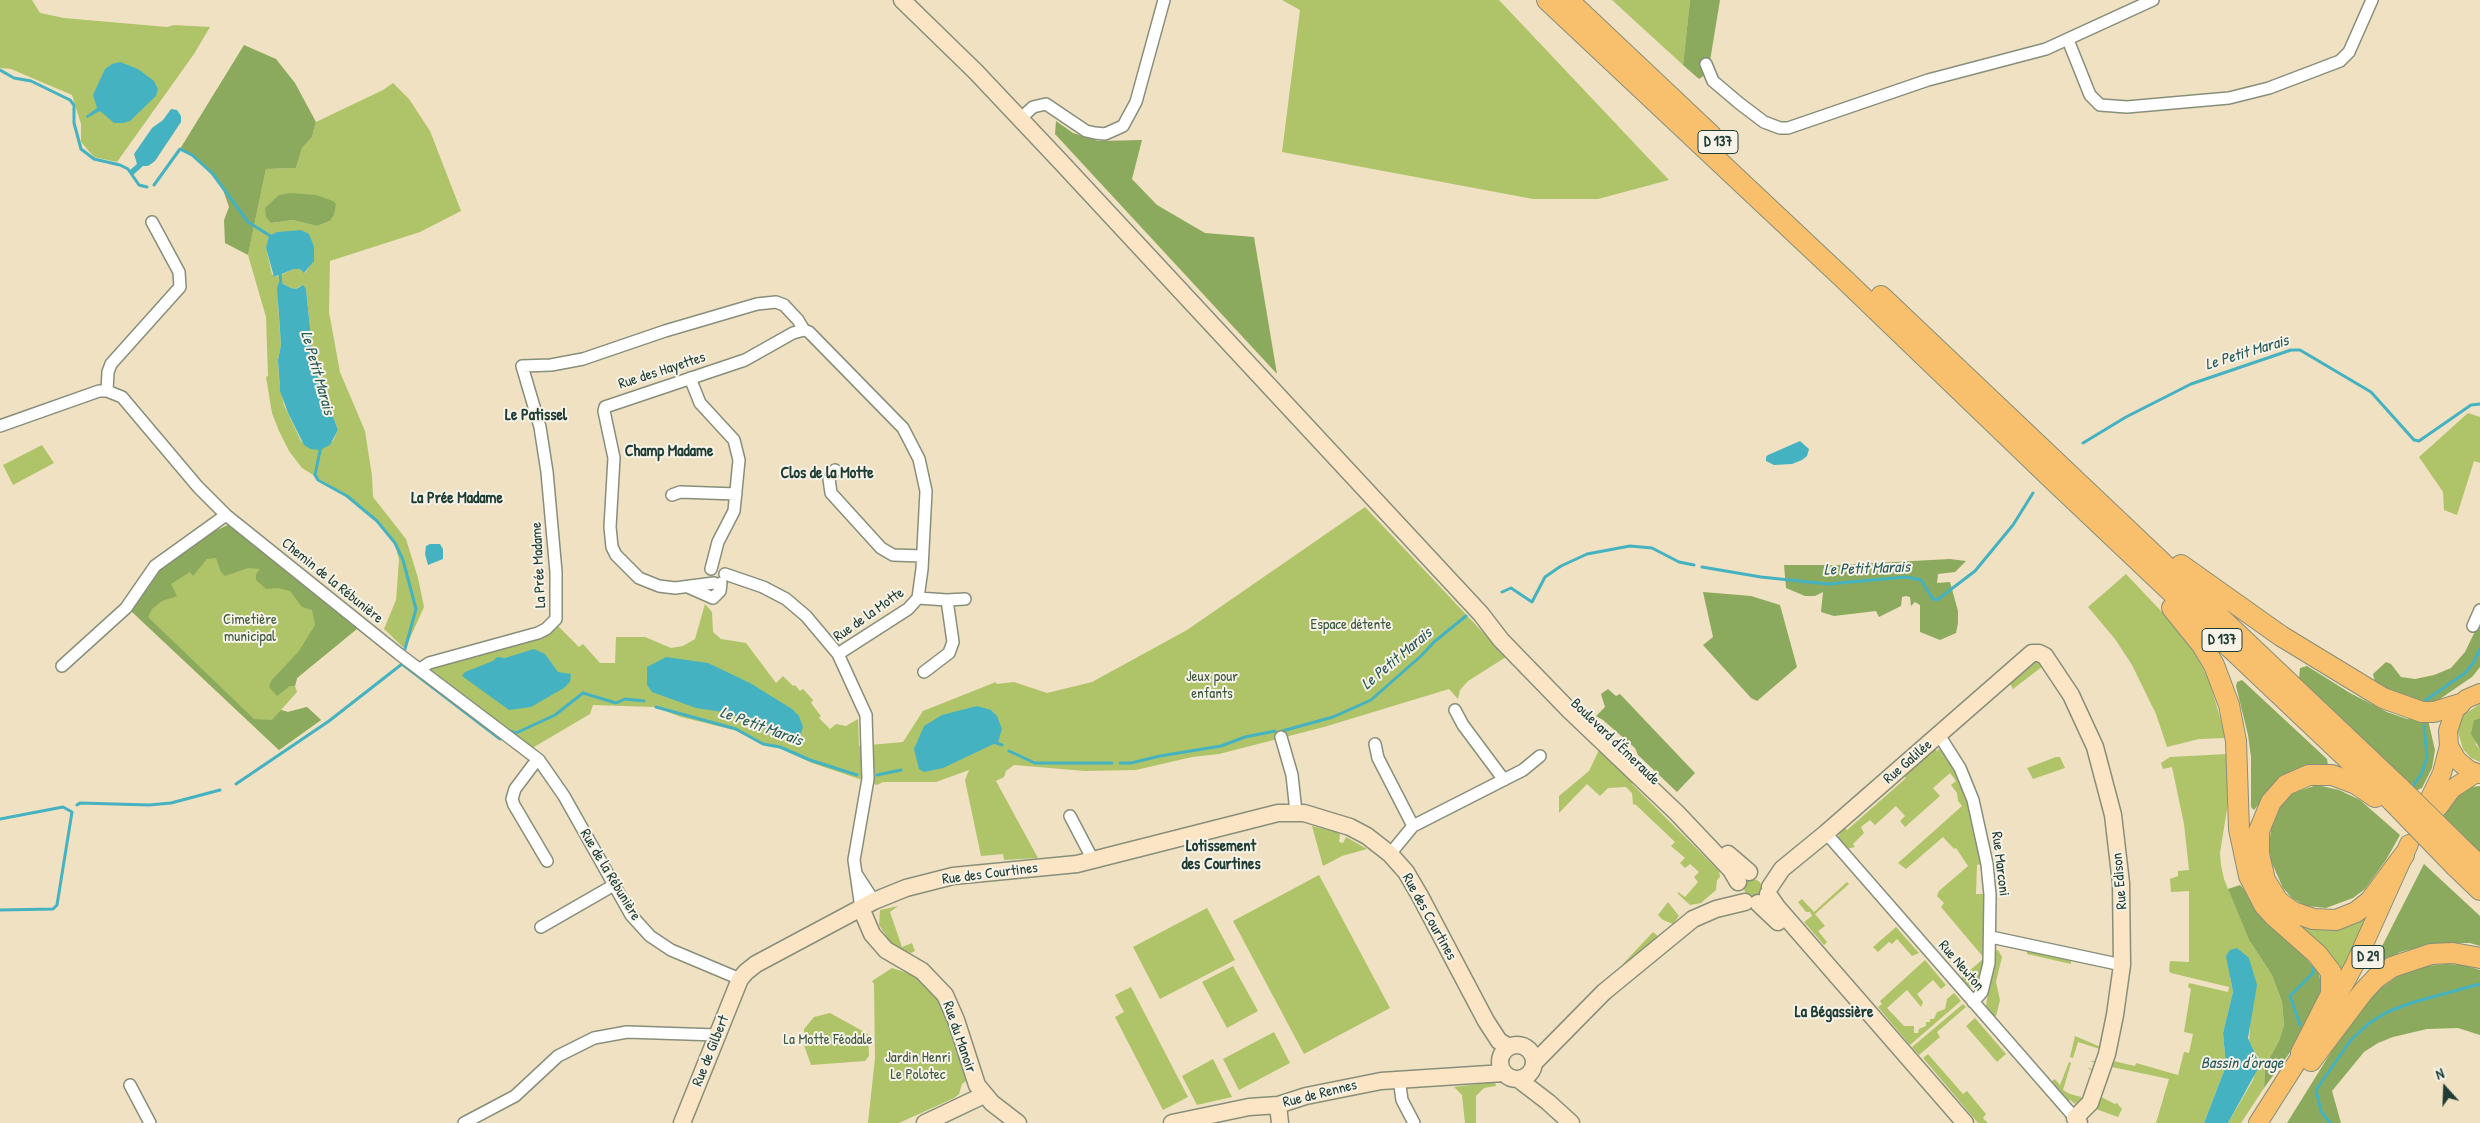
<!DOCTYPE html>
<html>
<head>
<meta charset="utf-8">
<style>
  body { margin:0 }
  #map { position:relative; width:2480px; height:1123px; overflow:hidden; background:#efe1c2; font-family:"Patrick Hand",sans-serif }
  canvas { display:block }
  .north { position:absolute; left:2420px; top:1063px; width:50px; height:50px; -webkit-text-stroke:4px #f7f3e8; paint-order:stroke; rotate:340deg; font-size:14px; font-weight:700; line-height:20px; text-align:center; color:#1f3d34 }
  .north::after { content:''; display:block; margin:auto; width:18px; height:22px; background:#1f3d34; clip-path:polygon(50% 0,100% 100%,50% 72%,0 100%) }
</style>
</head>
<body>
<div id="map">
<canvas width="2480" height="1123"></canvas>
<div class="north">N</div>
</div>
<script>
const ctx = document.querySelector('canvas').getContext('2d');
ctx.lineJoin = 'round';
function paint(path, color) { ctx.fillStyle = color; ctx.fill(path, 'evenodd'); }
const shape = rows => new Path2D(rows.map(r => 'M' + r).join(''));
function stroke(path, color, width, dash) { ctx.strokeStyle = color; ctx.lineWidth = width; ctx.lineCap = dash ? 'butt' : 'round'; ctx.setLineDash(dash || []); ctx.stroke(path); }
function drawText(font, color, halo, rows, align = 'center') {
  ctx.font = font + ' "Patrick Hand",sans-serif'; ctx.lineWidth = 4; ctx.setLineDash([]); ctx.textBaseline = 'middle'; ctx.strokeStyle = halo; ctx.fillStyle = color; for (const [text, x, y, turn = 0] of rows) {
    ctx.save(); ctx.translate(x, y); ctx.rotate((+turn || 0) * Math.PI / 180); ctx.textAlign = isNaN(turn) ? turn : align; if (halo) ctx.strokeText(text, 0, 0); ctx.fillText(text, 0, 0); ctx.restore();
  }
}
const green = shape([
  [0,0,32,0,40,13,64,18,167,27,174,25,210,27,194,54,117,162,94,157,81,142,81,124,72,95,11,69,0,68],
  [1282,0,1499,0,1669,180,1598,199,1533,199,1282,152,1300,10],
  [1612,0,1690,0,1683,65],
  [393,83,409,99,430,131,461,211,420,232,330,261,329,312,340,372,365,431,372,476,373,497,406,539,418,578,424,607,405,649,384,629,396,600,399,560,395,543,377,521,347,496,302,468,289,451,279,431,272,413,266,377,268,376,266,317,248,255,266,169,296,168,302,148,312,137,316,122,383,90],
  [335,204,334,215,330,221,317,226,293,220,271,223],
  [277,232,281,232,313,261,305,273,300,269,294,269,276,277,272,274,266,248],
  [279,282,291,288,296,289,300,286,306,289,313,357,319,379,338,430,333,441,310,449,301,441,284,405,279,382,278,360,281,345,278,306],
  [2468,413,2480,417,2480,463,2474,461,2457,515,2444,510,2443,492,2419,457],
  [42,445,54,463,13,485,3,465],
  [1365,507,1506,657,1468,681,1460,690,1458,699,1449,689,1324,727,1219,754,1192,757,1136,770,1085,771,1014,765,1006,771,1004,777,996,781,1038,858,1004,860,1003,854,981,856,965,780,969,770,936,782,883,782,877,785,812,763,780,748,767,746,734,730,681,717,655,707,593,705,590,714,529,750,425,671,433,666,557,625,579,647,583,644,600,663,615,663,616,637,645,637,671,648,683,646,695,639,705,604,712,612,713,632,721,639,746,643,776,683,783,676,793,686,795,685,800,691,803,689,813,700,811,703,821,716,819,718,830,729,836,724,846,726,858,719,859,746,903,742,923,711,996,682,996,684,1014,682,1047,693,1092,682,1187,630],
  [228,525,358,628,297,678,295,686,297,692,281,710,288,712,307,707,321,720,279,750,130,610],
  [2126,574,2177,628,2196,655,2209,680,2226,738,2199,739,2167,747,2156,714,2132,665,2115,639,2088,607],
  [2039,660,2043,666,2013,689,2009,682,2031,661],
  [2480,704,2480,718,2474,720,2476,745,2480,749,2480,762,2471,758,2463,749,2458,732,2463,715],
  [1933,747,1937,751,1941,747,1949,756,1968,801,1982,864,1977,865,1976,894,1985,894,1986,959,1978,986,1972,987,1968,987,1959,980,1984,958,1941,907,1944,903,1937,896,1939,891,1968,866,1956,848,1954,849,1943,837,1906,869,1898,863,1962,806,1958,801,1957,793,1951,785,1956,781,1950,773,1933,788,1940,796,1905,827,1900,821,1905,816,1896,806,1875,825,1870,820,1861,827,1864,833,1853,844,1855,847,1847,849,1838,837,1840,834,1838,831,1842,824,1847,830,1906,778,1901,773],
  [1600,748,1631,779,1632,784,1719,871,1720,877,1717,880,1716,890,1701,903,1690,905,1678,894,1678,892,1685,897,1698,882,1694,877,1699,872,1690,864,1685,868,1680,863,1685,858,1671,846,1675,842,1636,805,1633,804,1632,793,1626,787,1608,788,1600,796,1587,784,1559,813,1559,796,1589,771],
  [2227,754,2227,809,2220,853,2221,865,2224,879,2249,940,2272,975,2282,1002,2284,1025,2279,1041,2265,1066,2264,1088,2241,1123,2228,1123,2253,1080,2259,1058,2249,1045,2250,1022,2230,977,2233,992,2223,1033,2226,1066,2204,1123,2156,1123,2169,1079,2112,1067,2110,1071,2106,1071,2109,1060,2135,1066,2136,1063,2178,1075,2184,1052,2189,1053,2193,1034,2184,1032,2191,989,2188,987,2189,983,2228,992,2229,987,2171,973,2169,971,2170,961,2189,962,2189,891,2171,892,2170,879,2178,876,2178,871,2189,870,2184,824,2172,767,2163,769,2161,763,2170,757],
  [2056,757,2060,757,2065,768,2033,779,2027,768],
  [1312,826,1336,832,1340,834,1339,842,1343,843,1346,837,1367,849,1342,856,1323,866],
  [1319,875,1390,1008,1304,1054,1233,921],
  '1744 888a9 9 0 1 1 18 0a9 9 0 1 1-18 0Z',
  [1847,882,1849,884,1815,914,1825,926,1818,931,1827,942,1824,945,1804,922,1812,916,1810,912,1806,912,1798,902,1802,899,1814,912],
  [1668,902,1679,916,1673,924,1663,920,1658,915],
  [898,906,890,912,902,947,912,943,915,951,911,953,893,946,879,925,880,910],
  [2371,907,2343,975,2287,914],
  [1207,908,1235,960,1160,999,1133,947],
  [1896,927,1919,953,1912,956,1897,939,1892,944,1889,942,1878,952,1873,947],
  [1653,932,1659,937,1632,959,1622,965],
  [1998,950,2002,957,1996,982,2000,1000,1995,1020,1986,1006,1994,951],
  [2027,950,2071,959,2071,964,2027,954],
  [1925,960,1946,985,1941,989,1933,980,1917,994,1923,1002,1921,1007,1907,990,1887,1008,1904,1026,1914,1026,1914,1033,1918,1033,1919,1029,1926,1026,1926,1022,1930,1022,1930,1019,1934,1019,1937,1012,1945,1009,1947,999,1954,993,1961,1001,1910,1045,1878,1007,1882,1004,1880,1001],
  [1233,966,1258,1011,1227,1028,1202,982],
  [892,968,914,975,930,987,943,1006,966,1081,962,1084,959,1094,954,1098,899,1123,868,1123,875,1058,874,984,872,981],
  [1131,987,1188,1097,1163,1110,1115,1017,1124,1012,1115,995],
  [1963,1004,1966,1007,1937,1032,1940,1037,1919,1055,1912,1047],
  [830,1013,868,1034,869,1056,865,1061,811,1065,804,1045,804,1029,814,1017],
  [1975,1018,2006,1054,1997,1062,1966,1026],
  [1274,1032,1290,1063,1239,1090,1223,1059],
  [2075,1036,2103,1048,2096,1063,2090,1061,2096,1061,2100,1049,2078,1042,2073,1058,2070,1057],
  [1928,1054,1963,1094,1967,1091,1986,1114,1983,1118,1988,1123,1978,1123,1923,1058],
  [1213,1059,1232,1097,1197,1105,1182,1076],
  [2069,1062,2071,1063,2063,1090,2070,1094,2085,1098,2093,1072,2087,1067,2096,1071,2087,1099,2082,1098,2075,1104,2070,1100,2068,1101,2051,1082,2055,1079,2060,1085],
  [1495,1082,1496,1086,1484,1088,1476,1096,1476,1123,1465,1123,1462,1095,1454,1087],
  [2097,1095,2115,1104,2117,1103,2122,1109,2118,1117,2096,1109,2093,1105]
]);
const forest = shape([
  [1690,0,1720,0,1708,73,1699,79,1683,65],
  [244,45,276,59,295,83,316,122,312,137,302,148,296,168,266,169,248,255,225,243,224,220,229,207,221,184,192,155,180,149],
  [1056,121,1073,133,1098,141,1142,140,1132,179,1157,205,1205,233,1254,237,1277,374,1055,134],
  [290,193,316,195,333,201,336,204,334,215,330,221,317,226,293,220,271,223,266,217,265,208,279,195],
  [228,525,358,628,297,678,295,686,290,686,277,696,269,687,271,681,299,651,315,625,312,610,302,607,290,591,278,588,266,589,256,580,256,574,260,569,248,568,225,576,221,572,216,558,207,559,193,576,190,572,171,584,177,596,162,601,152,609,148,617,254,719,272,720,281,710,288,712,307,707,321,720,279,750,130,610,152,575,208,534],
  [1950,559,1966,561,1955,572,1938,574,1937,583,1950,582,1958,611,1958,623,1956,633,1940,640,1920,632,1920,605,1915,602,1911,606,1910,597,1906,596,1902,597,1901,606,1879,617,1876,611,1834,616,1821,612,1823,592,1815,596,1805,596,1786,588,1784,565,1837,565],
  [1703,592,1751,596,1780,605,1797,667,1757,701,1751,698,1703,645,1713,637],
  [2480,621,2480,667,2472,677,2434,703,2421,706,2395,695,2375,682,2373,674,2386,662,2391,664,2401,677,2415,679,2434,675,2451,668,2465,652],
  [2307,666,2350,693,2387,712,2407,719,2428,720,2435,750,2432,768,2422,788,2413,792,2299,679,2300,668],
  [2242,680,2327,759,2328,765,2277,781,2254,810,2251,807,2251,757,2248,735,2236,686,2237,682],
  [1608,689,1616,696,1620,694,1695,773,1677,792,1638,755,1635,748,1603,720,1596,716,1605,707,1601,694],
  [2480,718,2480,749,2471,734,2474,720],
  [2317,785,2339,790,2360,800,2400,835,2386,860,2365,889,2353,898,2326,908,2306,906,2292,898,2283,888,2271,861,2269,844,2272,824,2279,807,2287,795],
  [2480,786,2480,853,2443,819,2450,802,2459,794,2472,787],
  [2424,864,2480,916,2480,946,2470,943,2436,943,2400,952,2387,960,2377,956],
  [2240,885,2319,973,2321,986,2318,1001,2299,1040,2264,1088,2265,1066,2279,1041,2284,1025,2282,1002,2272,975,2249,940,2228,889],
  [2446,964,2464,965,2480,970,2480,1035,2458,1028,2427,1029,2393,1037,2378,1043,2364,1052,2332,1091,2341,1123,2287,1123,2341,1036,2371,995,2402,973,2426,966]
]);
const water = shape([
  [120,62,138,69,154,81,158,89,156,96,130,121,123,123,114,123,100,111,87,118,86,116,97,108,93,95,105,69,112,64],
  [171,109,177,110,181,116,181,122,155,161,148,166,143,166,132,176,129,171,137,164,134,154,152,128,163,120],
  [301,230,309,234,314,247,314,261,304,273,300,269,294,269,274,277,266,248,269,236,277,232],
  [279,282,291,288,296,289,303,285,306,289,313,357,319,379,338,430,330,445,320,450,310,449,304,445,288,413,280,391,278,360,281,345,277,288],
  [1800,441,1809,449,1807,456,1802,460,1792,464,1774,465,1766,461,1766,457,1768,455],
  [430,544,440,544,443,549,443,559,428,565,425,554,426,546],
  [534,649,545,654,558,672,571,674,570,682,564,688,531,707,509,710,462,676,465,672,493,661,497,657,505,658],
  [666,657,708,663,750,683,792,709,799,716,803,727,800,736,796,740,786,738,729,713,696,708,652,692,647,685,647,667],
  [977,706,991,710,997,716,1002,729,998,742,943,768,924,772,919,769,914,749,924,726,942,715],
  [2237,948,2249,958,2257,985,2248,1038,2260,1065,2228,1123,2204,1123,2226,1066,2223,1033,2233,992,2226,956,2230,950]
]);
const stream = shape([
  [0,70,14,78,31,81,70,100,74,105,74,123,81,149,94,159,120,165,128,169,139,185,147,187],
  [154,185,180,149,192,155,212,173,248,222,272,237],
  [280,272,281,286],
  [2083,443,2126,417,2191,384,2291,350,2300,350,2371,392,2414,440,2419,441,2471,405,2480,404],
  [321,446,315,475,318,480,347,496,377,521,395,543,403,560,416,609,405,649],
  [1702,567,1761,577,1828,584,1906,577,1921,580,1933,599,1937,600,1975,571,2013,525,2033,493],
  [1502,592,1511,588,1532,602,1545,577,1561,566,1587,554,1630,546,1652,548,1679,562,1694,565],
  [2426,700,2465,673,2474,662,2480,649],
  [656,707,736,729,763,744,780,747,810,760,857,775],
  [510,731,516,733,555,715,583,693,616,703,625,699,644,701],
  [1282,731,1333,717,1371,700,1422,655,1434,642,1466,616],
  [994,742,1002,745],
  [1009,751,1035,763,1112,763],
  [1120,763,1131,763,1160,756,1221,746,1245,737,1275,731],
  [877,775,901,770],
  [236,784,329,721,402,664,500,739,503,737],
  [2413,786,2422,773,2427,757,2424,726],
  [77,805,80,803,149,805,171,803,220,790],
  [0,819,63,807,72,812,57,905,53,909,0,910],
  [2300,1025,2290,996,2313,973,2313,968,2318,965],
  [2330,1123,2321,1111,2316,1090,2350,1041,2368,1024,2387,1012,2414,1002,2480,984]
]);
const street = shape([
  [2068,40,2090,95,2100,105,2127,107,2229,98,2269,88,2340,61,2349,52,2372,0],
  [1706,64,1713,81,1739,103,1764,122,1780,128,1788,128,1928,80,2046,49,2153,0],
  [1020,119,1033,107,1046,104,1086,131,1095,133,1105,134,1123,126,1136,102,1164,0],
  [804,330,809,332,903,428,919,459,926,491,922,569,918,598,908,609,838,654,866,715,868,779,854,860,861,908],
  [690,378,700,403,734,440,739,460,734,511,718,542,711,569],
  [107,391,108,372,111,364,180,287,179,272,152,222],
  [0,426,99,391,107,391,122,397,198,487,226,515,399,654,539,760,564,796,631,915,650,936,671,950,740,979],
  [835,470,829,479,831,493,881,548,893,555,922,556],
  [672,495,680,492,736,494],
  [725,574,763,587,786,599,806,616,838,654],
  [714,583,675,588,659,586,639,578,616,555,612,547,610,527,614,458,604,411,605,407,745,360,793,333,804,330],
  [688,587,713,598,720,591,721,583],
  [918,598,947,600,953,642,949,653,924,672],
  [947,600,965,599],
  [2473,626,2480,610],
  [62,666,126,608,155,566,226,515],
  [420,669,429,663,538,633,546,629,556,619,556,572,547,472,540,427,522,366,551,365,583,359,665,331,757,304,776,302,784,305,798,320,804,330],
  [1455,710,1463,725,1504,780],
  [1939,735,1960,768,1973,800,1987,864,1990,895,1989,963,1982,992,1973,1002],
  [1281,737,1292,775,1296,812],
  [1375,744,1378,758,1413,826],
  [533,765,515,789,512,799,514,805,547,861],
  [1070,816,1093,860],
  [1826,833,2075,1118],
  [1390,854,1413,826,1523,770,1540,756],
  [857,875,874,901],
  [541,927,614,885],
  [1991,937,2122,965],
  [1399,1079,1402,1100,1414,1123],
  [130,1085,150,1123],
  [464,1123,515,1096,558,1056,594,1038,627,1032,717,1035]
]);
const secondary = shape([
  [902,0,976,72,1060,161,1481,614,1501,640,1569,710,1677,813,1731,870,1738,882],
  [1728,854,1749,872],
  [1770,887,1782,869,1826,833,2032,653,2039,653,2045,656,2071,695,2095,747,2113,815,2121,883,2122,965,2115,1015,2107,1054,2090,1103,2075,1118,2079,1123],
  [1768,894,1777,907,1965,1123],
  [1758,903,1778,922],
  [861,908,872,934,886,950,922,971,945,995,956,1020,977,1085,992,1103,1018,1123],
  '1500 1062a17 17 0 1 1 34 0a17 17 0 1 1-34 0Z',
  [1535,1062,1604,992,1693,919,1716,909,1745,902],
  [1518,1079,1548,1102,1571,1123],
  [1278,1105,1280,1123],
  [682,1123,740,979,746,972,756,964,874,901,906,888,953,876,1077,864,1278,813,1304,813,1350,827,1367,836,1390,854,1406,872,1420,896,1486,1021,1499,1041,1509,1047],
  [925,1123,984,1095],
  [1172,1123,1249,1107,1278,1105,1306,1096,1381,1081,1504,1073]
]);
const primary = shape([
  [2480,693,2466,699,2455,710,2448,731,2449,746,2457,760,2469,770,2480,774],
  [2428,802,2442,773,2449,746],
  [2438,808,2452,789,2476,773],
  [2329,1012,2355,964,2409,844],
  [2258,1123,2309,1043]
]);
const highway = shape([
  [1547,0,1845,280,2052,479,2392,801],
  [1568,0,1711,135],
  [1881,296,2400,788],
  [2181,565,2281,636,2383,698,2422,712,2434,712,2460,704],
  [2172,608,2202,645,2214,665,2229,705,2236,741,2239,829,2249,876,2264,905,2274,916,2317,954,2331,972,2331,994,2301,1053],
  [2375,797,2356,784,2332,775,2309,775,2286,785,2271,802,2259,831,2259,854,2265,880,2278,901,2293,912,2313,919,2336,920,2356,912,2370,901,2404,855],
  [2462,849,2480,866],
  [2455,866,2480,890],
  [2311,1061,2363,992,2376,978,2392,967,2431,954,2453,953,2480,958]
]);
const highwayBridge = shape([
  [2400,788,2462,849],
  [2392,801,2455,866]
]);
const shields = [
  [1718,142,40],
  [2222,640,40],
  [2368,957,32]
];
const shieldNames = [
  ["D 137",1718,142],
  ["D 137",2222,640],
  ["D 29",2368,957]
];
const streetNames = [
  ["Rue des Hayettes",662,371,-18],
  ["La Prée Madame",539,565,-93],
  ["Chemin de la Rébunière",332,581,39],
  ["Rue de la Motte",869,615,-35],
  ["Boulevard d'Émeraude",1615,742,44],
  ["Rue Galilée",1908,762,-41],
  ["Rue Marconi",2000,864,83],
  ["Rue des Courtines",990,874,-7],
  ["Rue de la Rébunière",610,875,59],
  ["Rue Edison",2120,881,-95],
  ["Rue des Courtines",1429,917,61],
  ["Rue Newton",1961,966,49],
  ["Rue du Manoir",959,1037,71],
  ["Rue de Gilbert",711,1051,-68],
  ["Rue de Rennes",1320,1094,-14]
];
const parkNames = [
  ["Cimetière",250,620],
  ["municipal",250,637],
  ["Espace détente",1351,625],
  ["Jeux pour",1212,677],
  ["enfants",1212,694],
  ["La Motte Féodale",828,1040],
  ["Jardin Henri",918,1058],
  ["Le Polotec",918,1075]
];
const waterNames = [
  ["Le Petit Marais",2247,353,-17],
  ["Le Petit Marais",317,373,74],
  ["Le Petit Marais",1867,569,-2],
  ["Le Petit Marais",1397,659,-40],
  ["Le Petit Marais",761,727,20],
  ["Bassin d'orage",2242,1064]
];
const neighbourhoodNames = [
  ["Le Patissel",536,416],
  ["Champ Madame",669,452],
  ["Clos de la Motte",827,474],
  ["La Prée Madame",457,499],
  ["Lotissement",1221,847],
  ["des Courtines",1221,865],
  ["La Bégassière",1834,1013]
];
paint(green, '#afc469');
paint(forest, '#8baa5d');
paint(water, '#45b2c2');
stroke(stream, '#45b2c2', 3);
stroke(street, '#878f7b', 14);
stroke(secondary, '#878f7b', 19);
stroke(primary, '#878f7b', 20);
stroke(highway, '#878f7b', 22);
stroke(street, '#fff', 11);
stroke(secondary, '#fce5c4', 16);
stroke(primary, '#f8bf6c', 18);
stroke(highway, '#f8bf6c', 20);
stroke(highwayBridge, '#878f7b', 22, []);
stroke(highwayBridge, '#f8bf6c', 20);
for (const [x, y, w] of shields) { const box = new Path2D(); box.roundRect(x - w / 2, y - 11.5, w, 23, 4); ctx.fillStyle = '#f7f3e8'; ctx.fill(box); stroke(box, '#1f3d34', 1); }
drawText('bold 14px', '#1f3d34', null, shieldNames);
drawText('15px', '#1f3d34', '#f7f3e8', streetNames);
drawText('15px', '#3c583f', '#f7f3e8', parkNames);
drawText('italic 16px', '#285a58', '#f7f3e8', waterNames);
drawText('bold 16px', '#1f3d34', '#f7f3e8', neighbourhoodNames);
</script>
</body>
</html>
